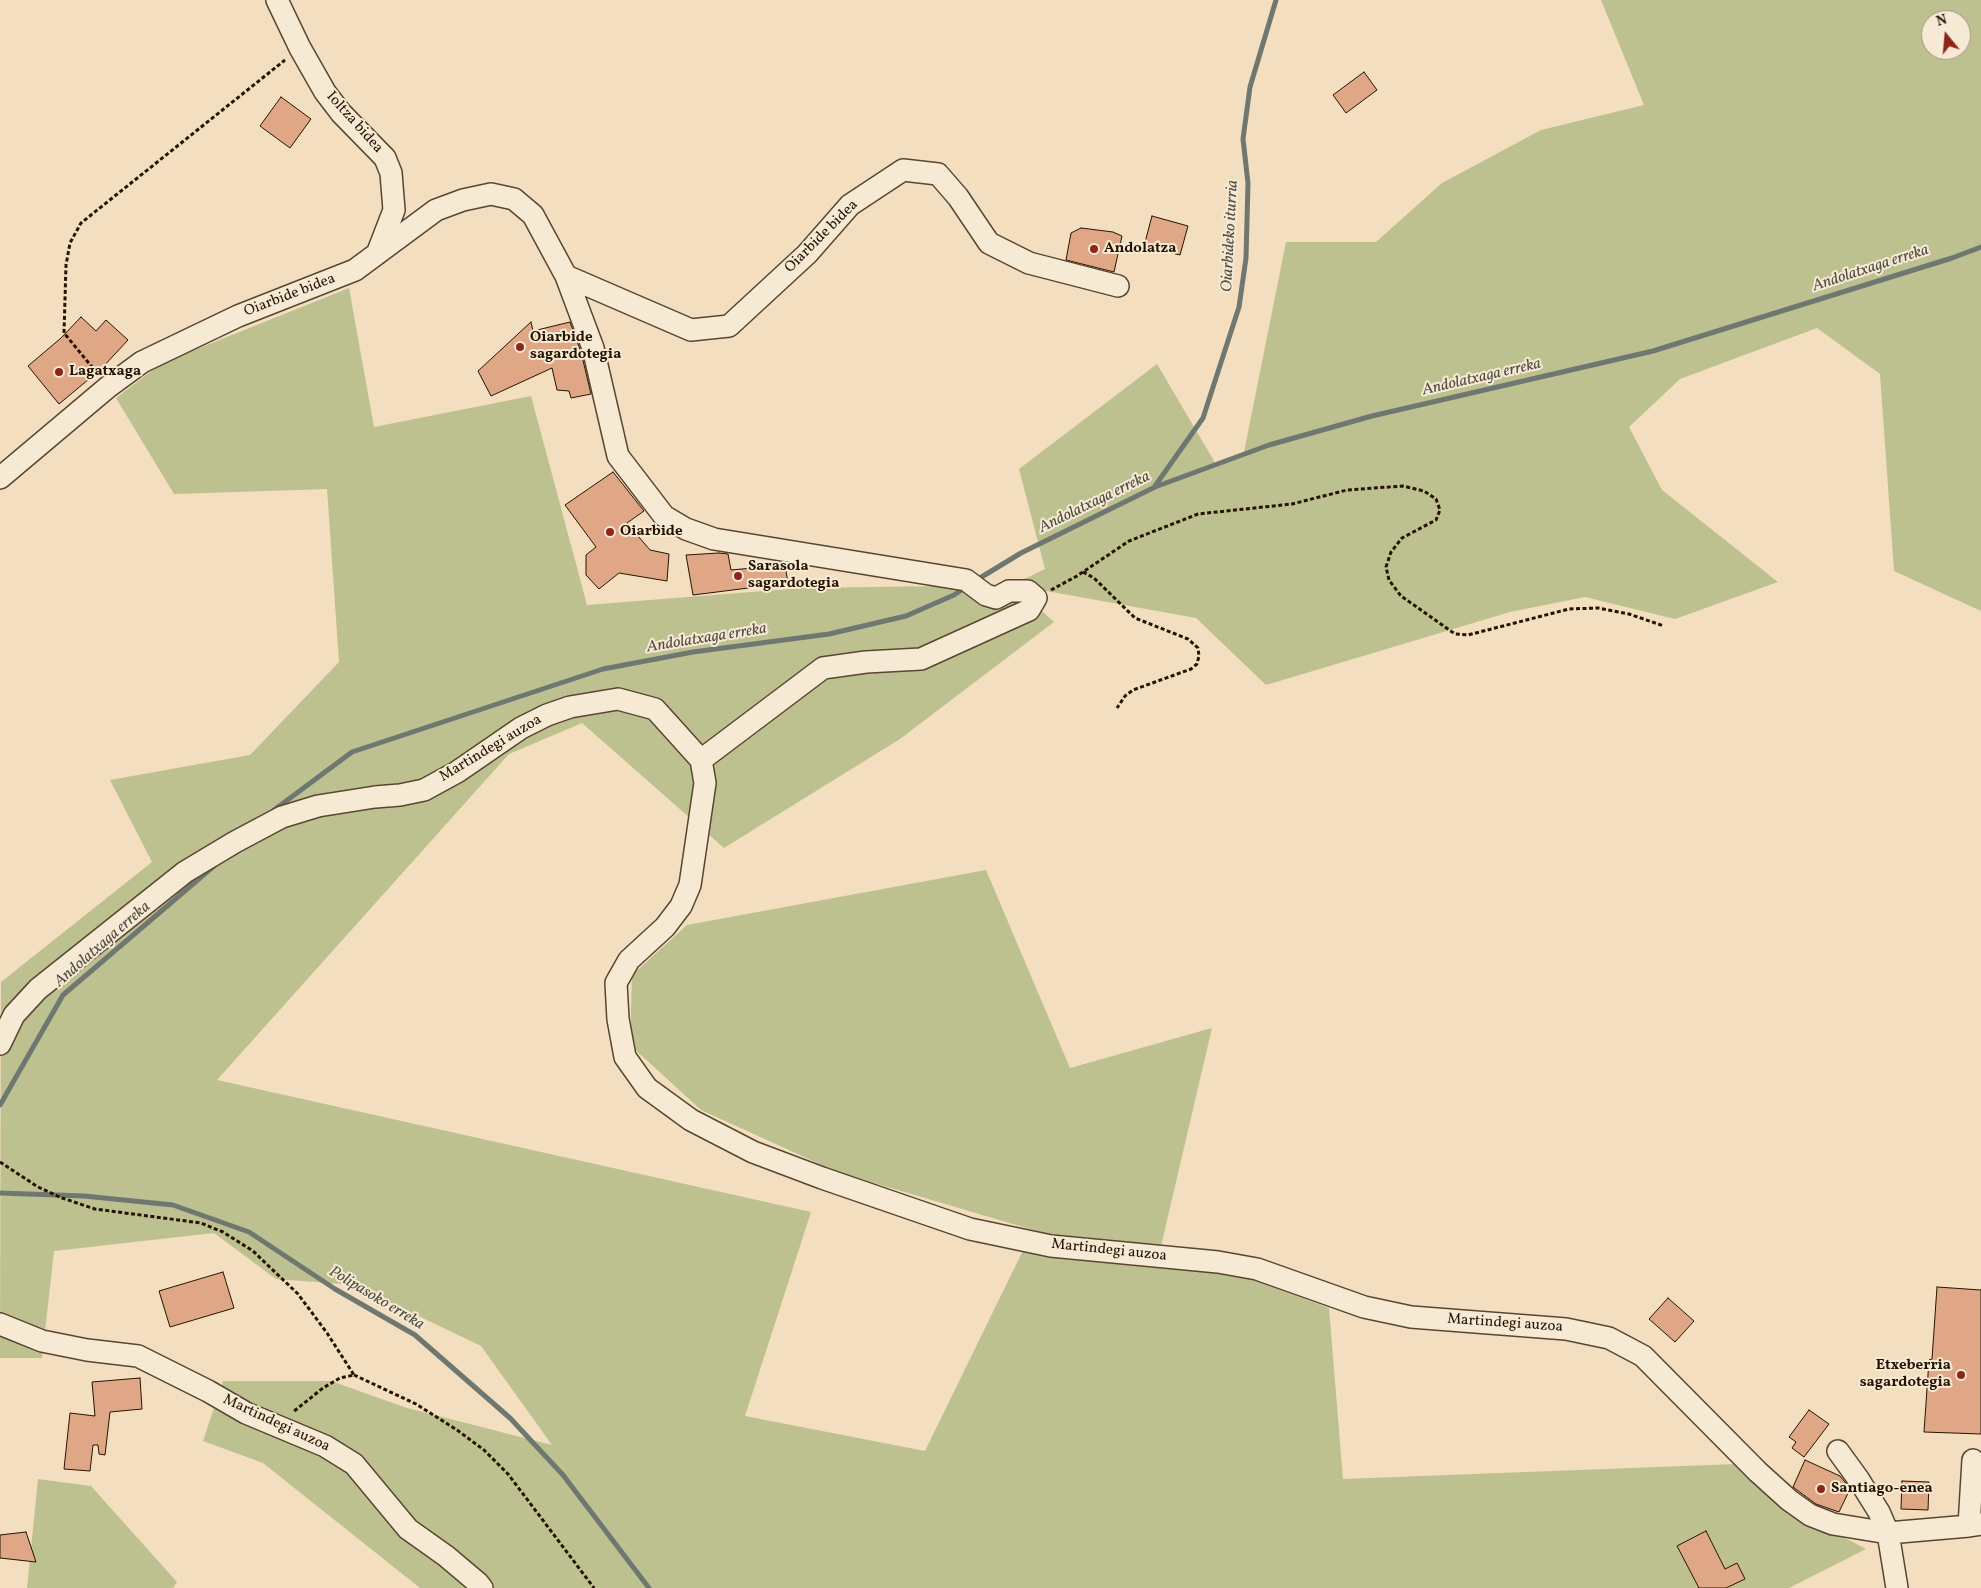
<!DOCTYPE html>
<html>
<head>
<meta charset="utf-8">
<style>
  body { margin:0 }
  #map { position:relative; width:1981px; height:1588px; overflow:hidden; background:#f3debf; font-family:Vollkorn,serif }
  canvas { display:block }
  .north { position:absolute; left:1921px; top:10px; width:50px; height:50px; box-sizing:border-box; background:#f7ead5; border:1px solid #a39480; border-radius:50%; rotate:343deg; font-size:14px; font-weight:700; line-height:20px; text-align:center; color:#261401 }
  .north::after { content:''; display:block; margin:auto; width:18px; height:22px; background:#8f2418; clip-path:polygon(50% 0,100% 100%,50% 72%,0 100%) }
</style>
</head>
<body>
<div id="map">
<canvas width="1981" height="1588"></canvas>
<div class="north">N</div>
</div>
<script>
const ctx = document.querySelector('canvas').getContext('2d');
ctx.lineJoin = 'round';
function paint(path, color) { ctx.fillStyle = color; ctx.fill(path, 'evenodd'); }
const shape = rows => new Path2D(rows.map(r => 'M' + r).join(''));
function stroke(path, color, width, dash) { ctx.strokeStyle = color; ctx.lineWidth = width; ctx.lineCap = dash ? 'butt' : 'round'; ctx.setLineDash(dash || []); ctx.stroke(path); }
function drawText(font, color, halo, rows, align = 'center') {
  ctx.font = font + ' Vollkorn,serif'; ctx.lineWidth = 4; ctx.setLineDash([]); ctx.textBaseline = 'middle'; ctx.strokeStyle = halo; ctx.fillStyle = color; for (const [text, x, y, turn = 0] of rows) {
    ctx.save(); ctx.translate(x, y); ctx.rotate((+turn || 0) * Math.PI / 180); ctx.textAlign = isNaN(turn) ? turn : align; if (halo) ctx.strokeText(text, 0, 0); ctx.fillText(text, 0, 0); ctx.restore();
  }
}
const green = shape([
  [1601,0,1981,0,1981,611,1894,571,1880,374,1817,328,1680,379,1629,427,1662,490,1778,582,1675,619,1585,597,1510,612,1266,685,1196,618,1013,585,1054,622,900,739,724,848,582,723,509,754,217,1080,811,1212,745,1416,925,1451,1033,1230,837,1172,701,1110,630,1045,632,975,687,925,986,870,1070,1068,1212,1028,1161,1246,1329,1308,1343,1479,1736,1464,1773,1501,1866,1549,1789,1588,420,1588,263,1463,203,1441,223,1381,331,1381,407,1408,552,1445,481,1346,354,1285,276,1279,214,1233,54,1251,42,1358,0,1358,1,982,152,862,110,780,250,755,339,662,327,489,174,494,116,398,162,363,349,288,374,427,531,396,587,605,802,588,1012,585,1045,569,1019,469,1157,364,1217,466,1244,452,1286,242,1376,242,1442,183,1541,130,1644,105],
  [1931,20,1961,20,1961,50,1931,50],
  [38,1479,91,1486,177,1582,173,1588,27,1588]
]);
const stream = shape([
  [1155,486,1203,418,1239,307,1246,258,1248,183,1243,139,1250,87,1276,0],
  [975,581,1021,553,1155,487,1269,445,1372,416,1653,351,1952,258,1981,247],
  [274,810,352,752,603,669,693,652,829,634,906,616,954,595,966,587],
  [0,1105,63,995,214,866],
  [0,1193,84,1196,173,1205,249,1232,335,1289,415,1335,510,1418,563,1475,649,1588]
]);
const building = shape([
  [1364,72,1377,90,1346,113,1333,95,1364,72],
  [281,97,311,119,290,148,260,126,281,97],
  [1152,216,1188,226,1180,255,1144,246,1152,216],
  [1081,228,1113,232,1122,236,1114,272,1066,260,1071,233,1081,228],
  [81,317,96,331,106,320,128,340,101,369,59,404,28,366,61,338,81,317],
  [531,322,533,331,570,322,581,352,591,394,571,398,569,391,557,390,552,368,491,396,478,371,531,322],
  [613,472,644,511,627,523,650,550,669,554,667,581,619,573,599,589,586,575,586,555,596,547,565,505,613,472],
  [719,553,728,554,731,570,785,565,788,583,693,595,686,555,719,553],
  [223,1272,234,1308,170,1327,159,1291,223,1272],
  [1937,1287,1981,1290,1981,1434,1924,1432,1929,1360,1932,1359,1937,1287],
  [1668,1298,1694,1321,1675,1342,1649,1319,1668,1298],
  [140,1378,142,1409,110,1412,105,1455,99,1454,98,1445,93,1445,90,1471,64,1469,70,1413,95,1416,92,1382,140,1378],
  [1809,1410,1829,1424,1804,1457,1792,1448,1796,1442,1789,1437,1809,1410],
  [1805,1460,1840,1476,1849,1487,1850,1489,1839,1512,1816,1504,1793,1487,1805,1460],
  [1902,1481,1929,1482,1928,1510,1901,1509,1902,1481],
  [1706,1531,1725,1569,1737,1563,1745,1579,1726,1588,1699,1588,1677,1546,1706,1531],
  [26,1532,36,1562,0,1558,0,1535,26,1532]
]);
const path = shape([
  [97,373,64,333,66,265,70,243,81,223,285,60],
  [1083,572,1094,578,1135,618,1188,639,1198,648,1199,656,1197,664,1191,669,1133,690,1125,696,1117,708],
  [1051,590,1077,576,1129,541,1198,514,1292,504,1347,490,1403,486,1424,491,1436,499,1440,510,1436,520,1402,538,1391,552,1386,567,1389,580,1401,596,1455,634,1468,635,1569,609,1598,608,1629,614,1664,626],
  [0,1162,38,1187,62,1198,95,1209,201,1223,223,1232,253,1251,298,1294,327,1333,354,1375,340,1378,323,1388,293,1412],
  [354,1375,416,1404,457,1430,484,1450,508,1474,594,1588]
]);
const minor = shape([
  [277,0,300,48,325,92,341,113,385,158,391,173,394,210,377,254],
  [566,276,691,330,729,326,807,254,850,205,903,170,938,174,958,197,989,243,1029,263,1118,286],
  [0,478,108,387,142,362,238,316,355,270,436,210,463,200,491,194,514,199,533,215,566,276,593,348,618,456,664,516,686,529,714,539,966,580,986,595,996,598,1009,591,1028,591,1036,598,1029,610,921,659,866,662,823,668,701,760],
  [0,1044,14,1015,38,989,185,872,235,842,282,817,318,806,375,797,400,795,424,790,457,772,521,728,547,715,570,707,618,699,655,709,701,760,705,783,690,885,681,906,665,927,629,960,616,983,618,1019,625,1057,647,1088,691,1120,753,1152,822,1178,970,1229,1051,1246,1218,1262,1257,1269,1364,1307,1411,1317,1566,1329,1609,1338,1643,1356,1758,1472,1789,1500,1810,1515,1833,1524,1888,1533,1969,1526,1981,1524],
  [0,1324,42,1341,87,1350,138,1356,208,1391,246,1413,325,1446,354,1464,408,1529,446,1556,478,1583,482,1588],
  [1838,1451,1859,1480,1879,1512,1888,1533,1897,1588],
  [1969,1526,1973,1460]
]);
const markers = [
  [1094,249,5,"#8f2418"],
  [520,347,5,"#8f2418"],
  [59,372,5,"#8f2418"],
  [610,532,5,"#8f2418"],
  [738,576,5,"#8f2418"],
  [1961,1375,5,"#8f2418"],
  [1821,1489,5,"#8f2418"]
];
const streetNames = [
  ["Ioltza bidea",354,123,48],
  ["Oiarbide bidea",822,237,-45],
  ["Oiarbide bidea",290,296,-21],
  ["Martindegi auzoa",491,749,-31],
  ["Martindegi auzoa",1109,1251,6],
  ["Martindegi auzoa",1505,1324,4],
  ["Martindegi auzoa",276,1424,25]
];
const poiNames = [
  ["Andolatza",1104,249],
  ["Oiarbide",530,338],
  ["sagardotegia",530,355],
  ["Lagatxaga",69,372],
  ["Oiarbide",620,532],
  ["Sarasola",748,567],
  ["sagardotegia",748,584],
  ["Etxeberria",1951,1366,"right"],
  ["sagardotegia",1951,1383,"right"],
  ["Santiago-enea",1831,1489]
];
const waterNames = [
  ["Oiarbideko iturria",1231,236,-87],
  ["Andolatxaga erreka",1871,269,-18],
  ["Andolatxaga erreka",1482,378,-13],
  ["Andolatxaga erreka",1095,503,-26],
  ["Andolatxaga erreka",707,639,-9],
  ["Andolatxaga erreka",103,945,-41],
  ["Polipasoko erreka",376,1299,31]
];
paint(green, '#bdc190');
stroke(stream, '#6f7771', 5);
paint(building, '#dfa786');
stroke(building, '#261401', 1);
stroke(minor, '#594630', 24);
stroke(path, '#261401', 3, [4, 2.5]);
stroke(minor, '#f7ead5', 21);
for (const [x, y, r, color] of markers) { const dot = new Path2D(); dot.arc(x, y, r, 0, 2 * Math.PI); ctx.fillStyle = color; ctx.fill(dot); stroke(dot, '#f7ead5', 2); }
drawText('15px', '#261401', '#f7ead5', streetNames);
drawText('bold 15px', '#261401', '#f7ead5', poiNames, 'left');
drawText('italic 16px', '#514e42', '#f7ead5', waterNames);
</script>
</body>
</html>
